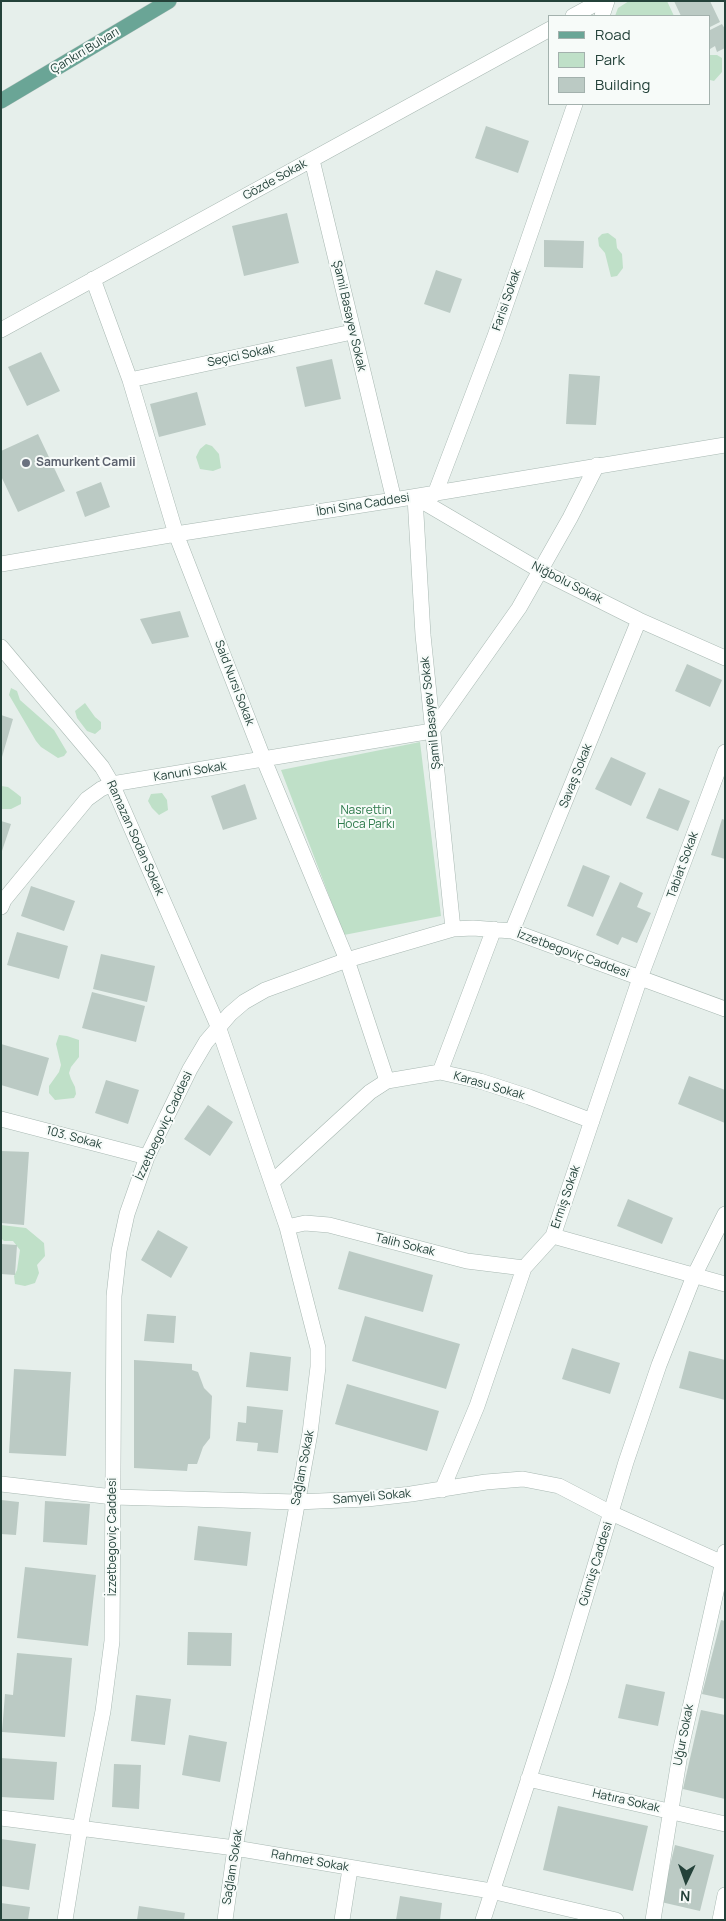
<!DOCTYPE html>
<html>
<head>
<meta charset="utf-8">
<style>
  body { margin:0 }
  #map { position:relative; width:726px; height:1921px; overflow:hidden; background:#e6efeb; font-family:Manrope,sans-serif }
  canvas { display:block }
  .frame { position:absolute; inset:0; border:2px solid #24423a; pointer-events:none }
  .legend { position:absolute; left:548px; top:15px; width:162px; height:90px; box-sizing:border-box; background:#f7fbf9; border:1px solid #a3b1ad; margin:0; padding:6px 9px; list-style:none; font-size:15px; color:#24423a }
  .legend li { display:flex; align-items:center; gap:10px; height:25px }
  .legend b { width:25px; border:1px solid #a3b1ad }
  .north { position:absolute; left:661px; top:1856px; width:50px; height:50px; -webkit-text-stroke:4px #f7fbf9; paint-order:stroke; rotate:183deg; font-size:14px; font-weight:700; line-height:20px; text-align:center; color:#24423a }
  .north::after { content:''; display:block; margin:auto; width:18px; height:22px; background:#24423a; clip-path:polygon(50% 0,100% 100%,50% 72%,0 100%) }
</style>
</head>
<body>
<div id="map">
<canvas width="726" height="1921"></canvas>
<div class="frame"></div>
<ul class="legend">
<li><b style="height:6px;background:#6aa596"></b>Road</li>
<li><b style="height:14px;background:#bfe0c8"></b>Park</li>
<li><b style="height:14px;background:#bbcac4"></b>Building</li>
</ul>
<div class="north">N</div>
</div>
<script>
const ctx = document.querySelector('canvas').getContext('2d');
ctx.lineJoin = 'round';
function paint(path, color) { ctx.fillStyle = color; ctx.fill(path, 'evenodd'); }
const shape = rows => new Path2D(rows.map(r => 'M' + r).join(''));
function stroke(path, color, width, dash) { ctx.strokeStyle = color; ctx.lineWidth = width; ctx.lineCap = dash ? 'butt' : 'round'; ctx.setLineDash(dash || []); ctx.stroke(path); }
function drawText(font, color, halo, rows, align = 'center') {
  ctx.font = font + ' Manrope,sans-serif'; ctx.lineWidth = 4; ctx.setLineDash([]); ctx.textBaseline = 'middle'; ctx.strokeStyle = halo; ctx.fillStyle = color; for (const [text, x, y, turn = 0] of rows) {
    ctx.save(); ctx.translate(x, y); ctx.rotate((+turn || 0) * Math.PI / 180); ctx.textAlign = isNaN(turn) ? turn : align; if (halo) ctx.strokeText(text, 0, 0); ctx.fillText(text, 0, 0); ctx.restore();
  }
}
const green = shape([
  [629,1,667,1,674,16,615,16,618,8],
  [710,55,717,55,722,58,722,72,714,81,710,80],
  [608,233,616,239,617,248,622,254,623,268,617,276,611,277,605,253,599,246,598,238,602,234],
  [206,444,212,446,219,454,221,468,213,471,200,469,196,457,200,449],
  [11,688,17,691,20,700,54,730,67,752,64,756,58,758,41,747,36,741,9,695],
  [85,703,95,717,101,722,101,729,95,734,87,731,77,718,75,711],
  [420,742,441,916,344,935,281,770],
  [1,786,8,787,16,793,21,797,21,804,11,809,1,809],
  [162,793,167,800,168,810,159,815,152,808,148,801,151,794],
  [59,1035,67,1036,79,1040,79,1057,71,1067,69,1073,71,1079,75,1087,76,1094,74,1098,55,1100,49,1093,49,1086,59,1072,61,1065,56,1044],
  [1,1225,26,1228,44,1243,45,1256,37,1265,39,1273,35,1283,25,1286,15,1284,14,1276,17,1270,20,1250,13,1241,4,1241,1,1238]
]);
const building = shape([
  [674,1,710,1,720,22,710,27,710,16,681,16],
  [722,24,725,29,725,48,717,52,715,46,710,49,710,30],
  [486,126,529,141,518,173,475,158],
  [287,213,299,263,244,276,232,226],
  [544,240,584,241,583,268,544,267],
  [436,270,462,279,450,313,424,304],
  [41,352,60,391,27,406,8,367],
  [332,359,341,399,305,407,296,367],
  [569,374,600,376,596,425,566,424],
  [197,392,206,425,159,437,150,404],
  [38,434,65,491,18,512,1,476,1,451],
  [101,482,110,507,85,517,76,492],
  [180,611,189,637,152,644,140,619],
  [687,664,722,680,710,707,675,691],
  [1,715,13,719,2,757,1,757],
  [611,757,646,773,631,806,595,789],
  [245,784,257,819,223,830,211,796],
  [659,788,690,801,678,831,646,818],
  [722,819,725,820,725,859,711,855],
  [1,821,11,824,2,851,1,851],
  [583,865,610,876,593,917,567,906],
  [620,882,643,893,637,907,651,913,637,943,622,937,618,945,596,935],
  [31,886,75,901,64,931,21,916],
  [17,932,68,946,59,979,7,965],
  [101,954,155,966,147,1002,93,989],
  [92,992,145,1006,136,1042,82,1028],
  [1,1044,49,1058,38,1096,1,1085],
  [689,1076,725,1090,725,1123,678,1104],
  [106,1080,139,1090,128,1124,95,1113],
  [208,1105,233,1122,210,1156,184,1139],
  [1,1151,29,1152,24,1225,1,1223],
  [628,1199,673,1218,662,1244,617,1226],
  [158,1230,188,1247,171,1278,141,1260],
  [1,1244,17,1245,15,1275,1,1274],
  [349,1251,433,1275,423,1312,338,1289],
  [147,1314,176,1316,174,1343,144,1341],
  [365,1316,460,1344,446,1389,352,1361],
  [572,1348,620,1363,610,1394,562,1379],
  [689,1351,725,1360,725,1400,679,1388],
  [250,1352,291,1357,288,1391,246,1387],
  [134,1360,192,1364,192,1370,198,1372,204,1388,212,1396,210,1438,203,1447,197,1464,188,1464,187,1471,134,1468],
  [14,1369,71,1372,66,1456,9,1453],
  [347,1384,439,1411,427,1451,335,1424],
  [247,1406,283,1410,278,1453,257,1451,258,1443,236,1441,238,1422,246,1423],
  [1,1500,19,1502,16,1535,1,1534],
  [45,1501,90,1504,87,1545,43,1542],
  [198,1526,251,1532,247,1566,194,1560],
  [25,1567,96,1575,88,1646,17,1638],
  [721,1620,725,1621,725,1699,702,1694],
  [188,1632,232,1633,231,1666,187,1665],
  [17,1653,72,1658,65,1737,2,1732,5,1694,13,1695],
  [626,1684,665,1692,658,1726,618,1718],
  [136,1695,171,1699,165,1745,131,1741],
  [701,1710,725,1715,725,1799,683,1789],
  [189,1735,227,1742,220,1782,182,1775],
  [1,1758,57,1762,54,1800,1,1797],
  [114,1764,141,1765,139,1809,112,1807],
  [558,1806,648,1826,633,1891,543,1870],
  [1,1839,36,1844,29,1890,1,1886],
  [675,1845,714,1855,700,1911,661,1902],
  [400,1896,442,1903,440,1920,396,1920],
  [1,1903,30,1907,28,1920,1,1920],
  [139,1906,185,1913,184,1920,137,1920]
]);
const minor = shape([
  [573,16,601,1],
  [602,16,607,1],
  [312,160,394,500],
  [93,279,130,380,176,534,264,760,347,960,387,1081],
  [1,330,550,29],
  [130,380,352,332],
  [435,494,495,336,575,104],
  [415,497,423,635,453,929],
  [415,497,541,571,639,620,725,658],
  [1,564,176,534,394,500,725,445],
  [1,647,102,767,112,784,218,1026,287,1227,318,1348,318,1367,310,1433,235,1848,225,1920],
  [1,907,4,900,87,799,101,789,112,784,432,731,519,608,570,518,597,465],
  [512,931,639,620],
  [440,1072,494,929],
  [1,1119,147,1157],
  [272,1182,370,1092,387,1081,440,1072,480,1081,529,1097,592,1121],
  [287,1227,305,1223,329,1225,467,1261,524,1268],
  [553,1236,725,1284],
  [1,1484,113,1497,296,1502,367,1499,411,1494,486,1482,523,1479,559,1486,611,1513,725,1564],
  [442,1490,477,1406,524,1268,553,1236,640,978,725,752],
  [528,1779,725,1824],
  [1,1818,235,1848,491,1891,616,1920],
  [65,1920,80,1828,103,1711,112,1641,114,1296,119,1251,127,1214,147,1157,190,1069,206,1042,230,1014,244,1002,265,990,347,960,453,929,473,928,512,931,725,1009],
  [342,1920,350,1869],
  [483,1920,561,1679,626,1462,659,1365,694,1276,725,1214],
  [653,1920,681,1748,725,1552],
  [720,1920,725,1895]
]);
const major = shape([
  [1,101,169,1]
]);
const markers = [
  [26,463,5,"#6b7280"]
];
const streetNames = [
  ["Çankırı Bulvarı",85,51,-31],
  ["Gözde Sokak",275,180,-29],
  ["Farisi Sokak",507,300,-71],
  ["Şamil Basayev Sokak",349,316,77],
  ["Seçici Sokak",241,356,-12],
  ["İbni Sina Caddesi",363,505,-9],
  ["Niğbolu Sokak",567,583,27],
  ["Said Nursi Sokak",234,683,69],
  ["Şamil Basayev Sokak",431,713,-96],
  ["Kanuni Sokak",190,772,-9],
  ["Savaş Sokak",576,776,-68],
  ["Ramazan Sodan Sokak",135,838,66],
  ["Tabiat Sokak",683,865,-70],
  ["İzzetbegoviç Caddesi",573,954,20],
  ["Karasu Sokak",489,1086,16],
  ["İzzetbegoviç Caddesi",164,1126,-65],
  ["103. Sokak",74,1138,15],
  ["Ermiş Sokak",566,1197,-71],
  ["Talih Sokak",405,1245,14],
  ["Sağlam Sokak",303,1468,-79],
  ["Samyeli Sokak",372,1497,-5],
  ["İzzetbegoviç Caddesi",113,1537,-90],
  ["Gümüş Caddesi",596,1564,-73],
  ["Uğur Sokak",684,1735,-79],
  ["Hatıra Sokak",626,1801,13],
  ["Rahmet Sokak",310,1861,10],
  ["Sağlam Sokak",233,1867,-81]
];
const worshipNames = [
  ["Samurkent Camii",36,463]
];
const parkNames = [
  ["Nasrettin",366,811],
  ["Hoca Parkı",366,825]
];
paint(green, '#bfe0c8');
paint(building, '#bbcac4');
stroke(minor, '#a8b8b2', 16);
stroke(major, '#c2cac8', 16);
stroke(minor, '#fff', 15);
stroke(major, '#6aa596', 15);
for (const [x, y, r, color] of markers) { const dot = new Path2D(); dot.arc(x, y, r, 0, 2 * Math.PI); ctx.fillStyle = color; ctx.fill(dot); stroke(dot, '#f7fbf9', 2); }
drawText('12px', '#24423a', '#f7fbf9', streetNames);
drawText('bold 12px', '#5b616d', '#f7fbf9', worshipNames, 'left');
drawText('12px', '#2d7a4b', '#f7fbf9', parkNames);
</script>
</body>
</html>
